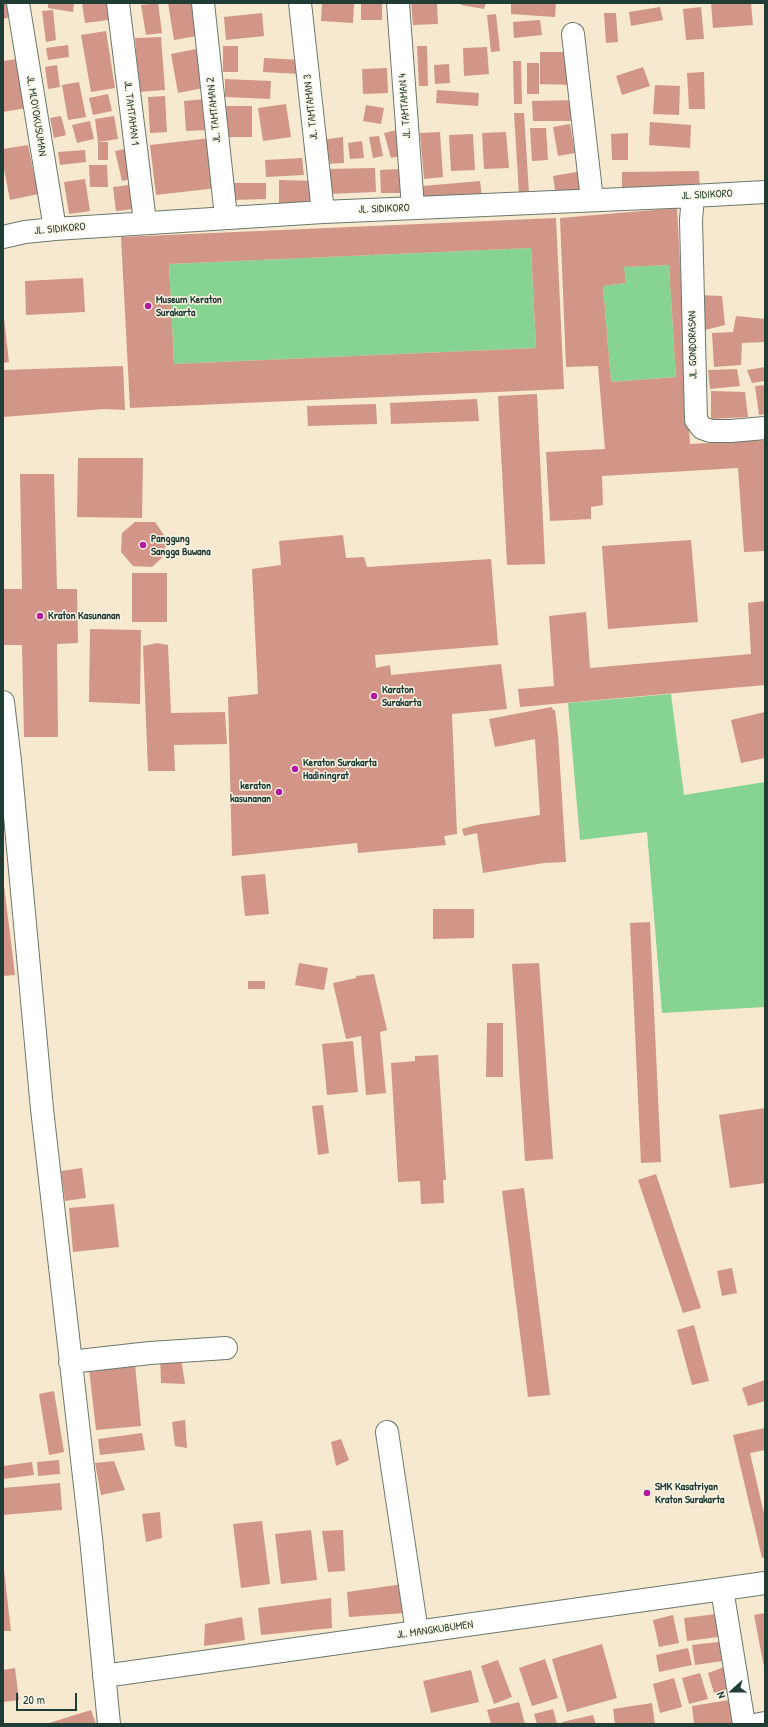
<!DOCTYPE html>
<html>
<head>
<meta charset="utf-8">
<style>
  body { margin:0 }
  #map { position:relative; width:768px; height:1727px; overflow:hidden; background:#f7e8d0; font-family:"Patrick Hand",sans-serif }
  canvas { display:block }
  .frame { position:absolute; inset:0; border:4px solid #1f3d34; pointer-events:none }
  .north { position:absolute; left:712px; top:1671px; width:40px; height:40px; -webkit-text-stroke:3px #fcf5e5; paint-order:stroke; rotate:249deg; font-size:11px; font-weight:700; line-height:16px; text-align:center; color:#1f3d34 }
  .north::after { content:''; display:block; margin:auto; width:14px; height:18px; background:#1f3d34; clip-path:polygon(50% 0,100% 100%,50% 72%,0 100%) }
  .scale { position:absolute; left:16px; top:1693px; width:61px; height:18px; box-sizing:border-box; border:2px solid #1f3d34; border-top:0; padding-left:5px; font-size:12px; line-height:14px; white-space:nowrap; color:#1f3d34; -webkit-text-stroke:3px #fcf5e5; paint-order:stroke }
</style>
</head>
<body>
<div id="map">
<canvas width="768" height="1727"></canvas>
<div class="frame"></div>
<div class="north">N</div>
<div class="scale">20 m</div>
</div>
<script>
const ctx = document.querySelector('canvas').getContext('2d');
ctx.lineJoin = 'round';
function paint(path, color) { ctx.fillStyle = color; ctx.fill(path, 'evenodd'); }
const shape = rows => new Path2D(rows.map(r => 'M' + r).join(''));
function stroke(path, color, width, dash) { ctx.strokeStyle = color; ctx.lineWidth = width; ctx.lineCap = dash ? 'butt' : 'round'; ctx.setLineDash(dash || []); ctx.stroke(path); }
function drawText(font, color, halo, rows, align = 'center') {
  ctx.font = font + ' "Patrick Hand",sans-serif'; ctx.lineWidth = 3; ctx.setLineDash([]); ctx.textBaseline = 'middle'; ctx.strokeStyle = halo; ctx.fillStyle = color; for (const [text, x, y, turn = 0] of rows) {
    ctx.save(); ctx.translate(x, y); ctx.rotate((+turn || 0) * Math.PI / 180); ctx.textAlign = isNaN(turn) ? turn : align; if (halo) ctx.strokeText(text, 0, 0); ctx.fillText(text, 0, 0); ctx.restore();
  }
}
const green = shape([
  [531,248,536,348,174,364,169,264],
  [669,265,676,377,611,382,603,286,626,283,624,267],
  [671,694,684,795,765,782,765,1007,662,1013,647,832,580,840,568,703]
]);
const building = shape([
  [3,3,9,3,11,17,3,19],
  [48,3,74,3,73,12,48,8],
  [82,3,107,3,109,20,85,23],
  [158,3,162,33,146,35,141,5],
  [168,3,197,3,203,35,174,40],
  [322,3,354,3,353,23,321,21],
  [361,3,382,3,382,20,361,20],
  [411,3,437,3,438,24,413,25],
  [461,3,486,3,484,9,461,5],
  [511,3,556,3,555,17,511,14],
  [711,3,751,3,753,25,713,28],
  [660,7,663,20,631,26,629,12],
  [701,7,704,39,686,40,683,9],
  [53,10,56,40,46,42,42,11],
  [262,13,264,36,226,40,224,17],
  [604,13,616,13,618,42,606,43],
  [496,14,500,51,491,52,487,15],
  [540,20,542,35,514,38,513,22],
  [106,31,115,88,91,92,81,35],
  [161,37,165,90,139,92,135,38],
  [68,45,69,57,48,60,46,48],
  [223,46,238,46,238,72,223,72],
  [417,46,427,46,428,86,419,86],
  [487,47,489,74,464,76,463,48],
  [196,49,203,88,178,93,171,54],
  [540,52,570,52,570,85,540,84],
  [264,58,301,60,300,74,263,72],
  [17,59,26,108,3,112,3,61],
  [513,61,521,61,522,104,514,104],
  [527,63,539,63,539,94,527,94],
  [449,64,450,83,435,84,434,65],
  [57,65,60,87,48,89,45,67],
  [643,67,650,86,622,95,616,76],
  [387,68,388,93,363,94,362,69],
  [704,72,705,109,689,109,687,73],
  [225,79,271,81,270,99,225,97],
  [79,82,86,117,68,120,62,85],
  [655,85,680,86,679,115,653,114],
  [437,90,479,93,478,106,436,103],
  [108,94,112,111,93,115,89,98],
  [165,96,167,132,150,133,148,97],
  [205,99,208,130,186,131,184,101],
  [578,100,578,121,533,121,532,101],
  [286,104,291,137,263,141,258,108],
  [366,105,384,108,381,124,363,121],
  [226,106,252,106,252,137,227,137],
  [514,113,524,113,529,193,519,194],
  [61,116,66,135,54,138,50,118],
  [114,116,118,139,98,142,95,119],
  [90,121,94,139,77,143,72,125],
  [650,122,691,125,690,148,649,145],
  [570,124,575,153,558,156,553,127],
  [530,128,546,128,548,160,532,161],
  [397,130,404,155,391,158,384,133],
  [440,132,443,177,424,179,420,133],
  [506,132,509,168,484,169,482,133],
  [628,133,628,160,612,160,611,134],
  [473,134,475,170,451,171,449,135],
  [379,136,383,156,373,158,369,137],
  [343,137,344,163,324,164,320,140],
  [211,138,217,188,156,195,150,145],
  [362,141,364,158,350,159,348,143],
  [98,142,108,142,108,160,98,160],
  [28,145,38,194,10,200,3,164,3,149],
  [129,148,136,178,122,181,115,151],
  [85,150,86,162,60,165,58,152],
  [302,158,304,175,266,177,265,160],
  [89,165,107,165,108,187,90,187],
  [375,168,376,192,328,194,326,169],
  [399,169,400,193,381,193,380,170],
  [582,171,586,191,556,196,553,176],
  [699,171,700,192,622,193,622,172],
  [85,179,90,211,69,214,64,182],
  [279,180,315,181,316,207,279,207],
  [480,181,482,197,424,202,423,186],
  [232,183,266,183,266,199,232,200],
  [129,185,133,209,116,211,113,187],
  [677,208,690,444,765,440,765,551,744,552,738,468,602,476,603,505,591,507,591,519,550,521,546,452,605,449,598,366,566,367,560,218],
  [669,265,676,377,611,382,603,286,626,283,624,267],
  [556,218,564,389,130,408,121,237],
  [531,248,536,348,174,364,169,264],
  [83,278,85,312,26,315,25,281],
  [699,295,722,296,725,325,701,331],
  [736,316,765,319,765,342,742,343,741,365,714,367,712,333,733,332],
  [3,318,4,318,9,362,3,363],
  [123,366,125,410,104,409,3,417,3,370],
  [765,367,765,381,752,383,747,370],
  [737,369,740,386,710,389,708,370],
  [765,385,765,414,759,415,755,386],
  [711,391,745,392,748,417,711,419],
  [537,394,545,564,507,565,498,396],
  [477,399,479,421,391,424,390,403],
  [376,404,377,424,308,426,307,406],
  [78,458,143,458,142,518,77,517],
  [20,474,54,474,57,589,77,589,78,643,57,644,58,737,24,737,22,645,3,645,3,589,22,589],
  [135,522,155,522,166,538,165,555,152,567,133,566,121,552,122,533],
  [343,535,346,558,364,557,367,567,491,559,498,645,375,655,376,668,390,665,391,675,501,664,507,709,452,714,457,834,444,836,446,845,358,853,357,843,232,856,228,697,258,694,252,569,281,565,279,541],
  [691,540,698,622,608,629,602,546],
  [132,573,167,573,167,622,132,622],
  [765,601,765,685,520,707,518,689,554,686,549,616,586,612,590,668,751,654,748,603],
  [90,629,141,630,140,704,89,702],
  [157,643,168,645,171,713,225,712,227,744,174,745,175,771,148,771,143,646],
  [552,707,553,710,555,710,558,735,566,862,544,863,483,873,477,833,464,836,462,829,476,825,540,815,535,739,495,747,489,719],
  [765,712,765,758,741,763,731,720],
  [3,786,10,830,3,831],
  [265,874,269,914,245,916,241,876],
  [3,877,15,975,3,976],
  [433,909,474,909,474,938,433,939],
  [650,922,661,1162,641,1163,630,923],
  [299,963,328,968,324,990,295,985],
  [539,963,553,1159,525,1161,512,964],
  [374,974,387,1030,380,1032,386,1093,366,1095,361,1036,346,1039,333,983,356,978,356,976],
  [248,981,265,981,265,989,248,989],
  [487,1023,503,1023,503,1077,486,1077],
  [353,1041,358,1092,327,1095,322,1044],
  [438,1055,446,1180,443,1180,444,1203,421,1204,420,1181,398,1182,391,1063,415,1061,415,1056],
  [323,1105,329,1153,318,1155,312,1106],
  [765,1108,765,1183,730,1188,719,1115],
  [82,1168,86,1198,65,1201,61,1171],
  [656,1174,701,1308,683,1313,638,1180],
  [524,1188,550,1395,528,1397,502,1191],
  [114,1204,119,1247,73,1252,69,1208],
  [732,1268,737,1293,722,1296,717,1271],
  [694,1325,709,1381,692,1385,677,1330],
  [160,1355,181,1358,185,1384,161,1383],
  [135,1364,141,1426,96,1430,89,1369],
  [765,1380,765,1401,748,1406,742,1388],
  [54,1391,64,1452,49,1455,39,1394],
  [185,1420,187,1448,175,1446,172,1422],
  [765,1428,765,1450,750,1453,765,1518,765,1557,762,1558,733,1435],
  [142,1433,145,1450,100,1455,98,1439],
  [341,1439,349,1460,336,1466,331,1442],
  [59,1460,60,1474,38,1476,37,1462],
  [114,1461,125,1490,101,1495,95,1463],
  [32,1462,34,1475,3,1479,3,1466],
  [60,1483,62,1510,3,1515,3,1488],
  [160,1512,162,1538,146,1542,142,1514],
  [262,1521,270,1584,241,1588,233,1524],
  [311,1530,317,1580,281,1584,275,1534],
  [343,1530,345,1571,328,1572,322,1531],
  [3,1561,11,1631,3,1631],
  [403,1584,405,1613,349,1617,347,1592],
  [331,1598,332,1628,261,1635,258,1608],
  [724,1613,726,1636,687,1641,684,1618],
  [765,1613,765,1667,764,1667,754,1615],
  [673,1615,679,1643,659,1647,653,1620],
  [242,1617,245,1640,204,1646,205,1624],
  [727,1641,729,1660,695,1665,692,1645],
  [602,1644,617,1698,567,1712,552,1659],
  [688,1648,692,1665,659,1672,656,1655],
  [545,1659,558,1698,532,1706,519,1668],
  [498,1660,512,1697,494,1704,481,1666],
  [724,1667,731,1688,714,1693,708,1673],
  [15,1668,19,1700,3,1702,3,1670],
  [471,1670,479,1702,431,1713,423,1681],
  [700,1673,708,1699,689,1704,682,1678],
  [674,1678,682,1707,660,1713,653,1684],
  [735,1699,739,1722,726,1724,694,1724,692,1706],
  [519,1702,525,1724,491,1724,487,1710],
  [652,1703,655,1724,615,1724,613,1709],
  [553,1709,557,1724,537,1724,534,1714],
  [91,1710,96,1724,46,1724],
  [593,1715,596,1724,563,1724,562,1722]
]);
const minor = shape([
  [18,3,55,229],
  [118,3,145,222],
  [203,3,226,217],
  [300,3,323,212],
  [398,3,413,208],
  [573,34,592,200],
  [693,196,691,220,696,420,702,428,711,431,731,431,765,428],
  [3,237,25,232,55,229,323,212,693,196,765,192],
  [3,702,10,761,42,1109,91,1538,109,1724],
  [70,1362,150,1353,226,1348],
  [387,1432,417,1632],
  [722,1589,744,1724],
  [104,1676,765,1583],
  [759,1724,765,1723]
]);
const markers = [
  [148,306,4,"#b5179e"],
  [143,545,4,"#b5179e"],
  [40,616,4,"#b5179e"],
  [374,696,4,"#b5179e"],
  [295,769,4,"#b5179e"],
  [279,792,4,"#b5179e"],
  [647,1493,4,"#b5179e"]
];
const streetNames = [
  ["JL. TAMTAMAN 4",405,106,-94],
  ["JL. TAMTAMAN 3",311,107,-96],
  ["JL. TAMTAMAN 2",214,110,-96],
  ["JL. TAMTAMAN 1",131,113,83],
  ["JL. MLOYOKUSUMAN",36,116,81],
  ["JL. SIDIKORO",707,195,-3],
  ["JL. SIDIKORO",384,209,-2],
  ["JL. SIDIKORO",60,229,-5],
  ["JL. GONDORASAN",693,345,-91],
  ["JL. MANGKUBUMEN",435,1630,-8]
];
const poiNames = [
  ["Museum Keraton",156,300],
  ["Surakarta",156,313],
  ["Panggung",151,539],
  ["Sangga Buwana",151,552],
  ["Kraton Kasunanan",48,616],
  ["Karaton",382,690],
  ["Surakarta",382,703],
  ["Keraton Surakarta",303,763],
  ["Hadiningrat",303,776],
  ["keraton",271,786,"right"],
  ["kasunanan",271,799,"right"],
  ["SMK Kasatriyan",655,1487],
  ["Kraton Surakarta",655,1500]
];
paint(green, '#87d492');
paint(building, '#d29688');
stroke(minor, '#6b796b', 24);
stroke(minor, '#fff', 22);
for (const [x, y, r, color] of markers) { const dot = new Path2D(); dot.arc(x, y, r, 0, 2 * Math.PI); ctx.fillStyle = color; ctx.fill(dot); stroke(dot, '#fcf5e5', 1.5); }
drawText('11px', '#1f3d34', '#fcf5e5', streetNames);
drawText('bold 11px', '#1f3d34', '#fcf5e5', poiNames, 'left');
</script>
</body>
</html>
